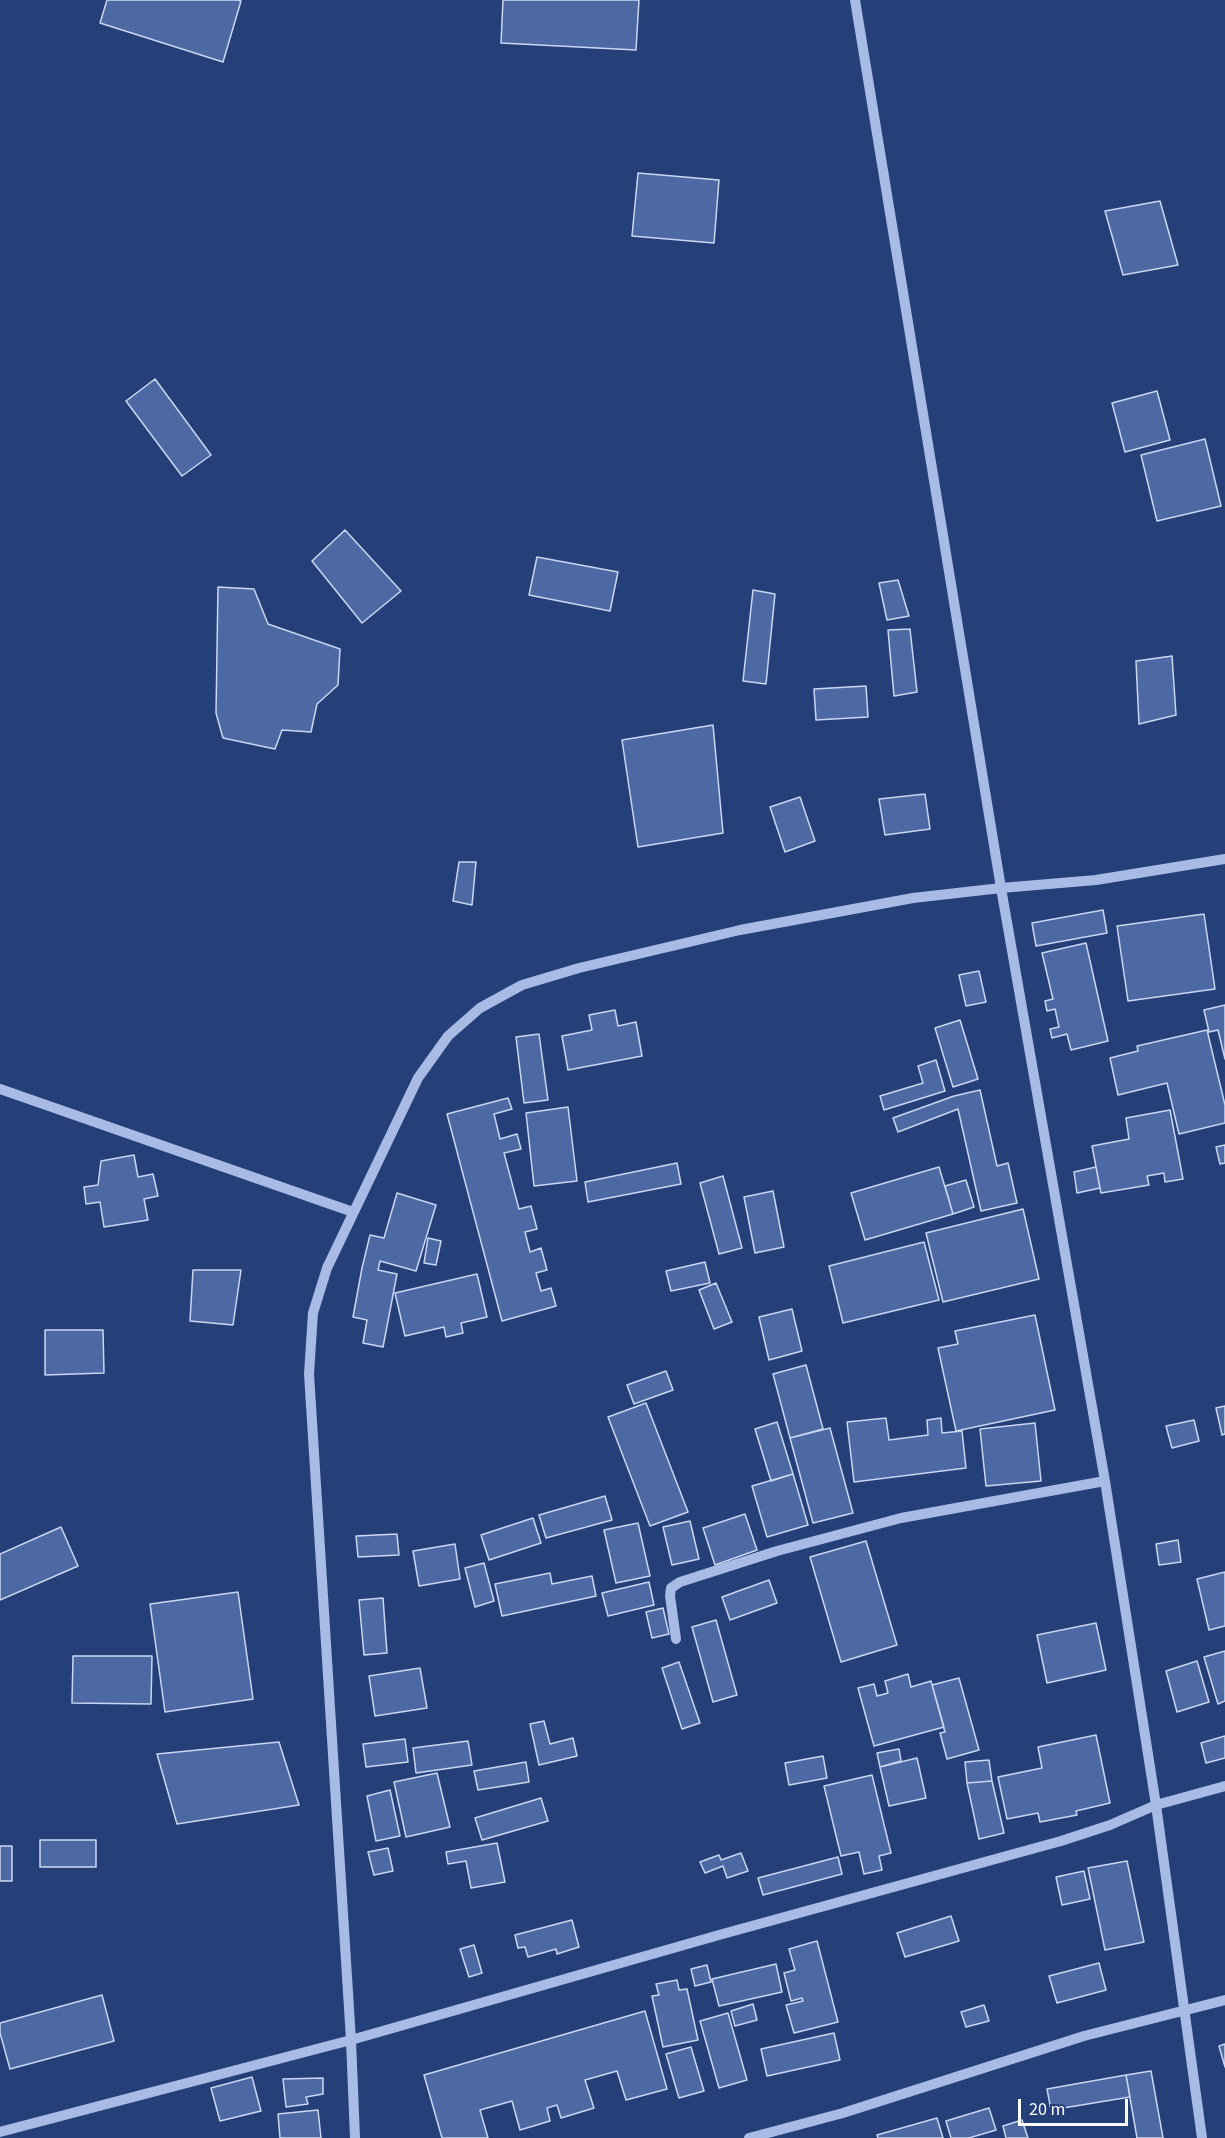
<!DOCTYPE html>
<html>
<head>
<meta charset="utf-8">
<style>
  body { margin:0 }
  #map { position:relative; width:1225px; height:2138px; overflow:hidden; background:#253f79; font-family:"Source Sans 3",sans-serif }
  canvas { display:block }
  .scale { position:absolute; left:1018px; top:2099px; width:110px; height:27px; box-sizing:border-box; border:3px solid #fff; border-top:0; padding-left:8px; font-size:18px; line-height:21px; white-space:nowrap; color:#fff; -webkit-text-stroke:4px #253f79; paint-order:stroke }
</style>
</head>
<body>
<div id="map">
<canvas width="1225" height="2138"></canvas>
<div class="scale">20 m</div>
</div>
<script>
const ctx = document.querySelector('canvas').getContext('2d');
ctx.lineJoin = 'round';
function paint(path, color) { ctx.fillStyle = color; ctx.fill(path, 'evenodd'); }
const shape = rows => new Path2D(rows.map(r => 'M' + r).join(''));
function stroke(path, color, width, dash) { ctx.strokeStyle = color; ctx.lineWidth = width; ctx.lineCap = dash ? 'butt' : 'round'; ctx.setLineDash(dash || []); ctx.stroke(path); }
const building = shape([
  [107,0,237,0,241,1,223,62,100,23,107,0],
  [503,0,639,0,636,50,501,43,503,0],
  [638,173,719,180,714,243,632,236,638,173],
  [1160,201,1178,265,1123,275,1105,211,1160,201],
  [155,379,211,455,182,476,126,401,155,379],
  [1157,391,1170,440,1125,452,1112,403,1157,391],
  [1205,439,1221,506,1157,521,1141,455,1205,439],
  [345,530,401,591,362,623,312,561,345,530],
  [537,557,618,572,610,611,529,595,537,557],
  [898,580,909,616,887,620,879,583,898,580],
  [218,587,254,589,268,624,340,649,338,685,317,704,311,732,282,730,275,749,223,738,216,713,218,587],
  [753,590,775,594,766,684,743,681,753,590],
  [910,629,917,692,894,696,888,630,910,629],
  [1172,656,1176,715,1139,724,1136,661,1172,656],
  [866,686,868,717,816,720,814,689,866,686],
  [713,725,723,833,638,847,622,740,713,725],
  [925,794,930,829,885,835,879,799,925,794],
  [800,797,815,841,785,852,770,807,800,797],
  [459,862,476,862,472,905,453,901,459,862],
  [1103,910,1107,933,1036,946,1032,923,1103,910],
  [1204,914,1215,989,1128,1001,1117,926,1204,914],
  [1086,943,1108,1041,1071,1050,1067,1034,1052,1038,1050,1029,1059,1027,1055,1009,1047,1011,1045,1001,1053,999,1042,953,1086,943],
  [979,971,986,1002,966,1006,959,975,979,971],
  [1225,1005,1225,1059,1218,1030,1209,1032,1204,1010,1225,1005],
  [615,1010,618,1026,636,1022,642,1056,568,1070,562,1036,592,1030,589,1015,615,1010],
  [960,1020,978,1079,953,1087,935,1028,960,1020],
  [1207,1030,1225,1105,1225,1123,1179,1134,1167,1083,1118,1095,1110,1058,1138,1051,1137,1046,1207,1030],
  [539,1034,548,1100,524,1103,516,1037,539,1034],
  [936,1060,945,1091,884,1110,880,1096,923,1083,918,1066,936,1060],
  [980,1090,997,1166,1008,1163,1017,1203,981,1211,958,1109,898,1132,893,1118,954,1096,980,1090],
  [508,1098,512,1109,494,1114,500,1139,517,1134,521,1149,504,1153,519,1209,531,1206,537,1229,525,1232,530,1252,541,1248,547,1270,536,1273,541,1291,551,1288,556,1306,502,1321,447,1114,508,1098],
  [568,1107,577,1181,534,1186,526,1113,568,1107],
  [1170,1110,1183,1179,1165,1182,1164,1173,1147,1176,1149,1185,1101,1193,1092,1146,1129,1139,1126,1118,1170,1110],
  [1225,1145,1225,1163,1220,1164,1216,1147,1225,1145],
  [134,1155,138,1177,153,1174,158,1196,144,1199,148,1220,104,1227,100,1202,86,1204,84,1187,98,1185,101,1161,134,1155],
  [677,1163,681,1184,588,1202,585,1182,677,1163],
  [939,1167,953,1214,865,1240,851,1193,939,1167],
  [1096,1167,1100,1188,1077,1193,1074,1172,1096,1167],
  [723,1176,742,1248,719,1254,700,1183,723,1176],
  [966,1180,974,1207,953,1214,945,1186,966,1180],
  [773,1191,784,1247,755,1253,744,1197,773,1191],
  [397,1193,436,1205,416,1271,380,1261,378,1270,397,1274,383,1347,363,1343,367,1320,353,1317,362,1268,370,1235,384,1238,397,1193],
  [1023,1209,1039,1279,943,1302,926,1233,1023,1209],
  [428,1238,441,1241,436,1265,424,1263,428,1238],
  [924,1242,939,1300,843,1323,829,1266,924,1242],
  [705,1262,710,1283,671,1291,666,1271,705,1262],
  [193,1270,241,1270,233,1325,190,1321,193,1270],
  [477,1274,487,1317,461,1323,463,1333,446,1337,444,1327,405,1336,395,1293,477,1274],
  [716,1283,732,1322,714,1329,699,1290,716,1283],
  [792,1309,802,1351,769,1360,759,1317,792,1309],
  [1035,1315,1055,1410,956,1431,938,1348,958,1344,955,1331,1035,1315],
  [45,1330,103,1330,104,1373,45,1375,45,1330],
  [806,1365,823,1429,790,1438,773,1374,806,1365],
  [666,1371,673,1390,634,1404,627,1385,666,1371],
  [646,1403,688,1512,650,1526,608,1417,646,1403],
  [1225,1406,1225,1434,1222,1435,1216,1408,1225,1406],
  [886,1418,889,1440,928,1435,927,1420,941,1418,942,1433,962,1431,966,1468,854,1482,847,1422,886,1418],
  [1194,1420,1199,1441,1172,1448,1166,1426,1194,1420],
  [777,1422,793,1474,771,1481,755,1429,777,1422],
  [1035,1423,1041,1481,986,1486,980,1429,1035,1423],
  [830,1428,853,1513,813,1523,790,1438,830,1428],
  [793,1474,808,1525,767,1537,752,1486,793,1474],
  [605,1496,612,1520,546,1538,539,1515,605,1496],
  [745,1514,757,1550,715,1565,703,1528,745,1514],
  [533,1518,541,1543,489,1560,481,1535,533,1518],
  [690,1521,699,1559,672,1565,663,1527,690,1521],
  [638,1523,650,1576,616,1583,604,1530,638,1523],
  [61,1527,78,1566,0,1600,0,1554,61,1527],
  [397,1534,399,1555,358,1557,356,1536,397,1534],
  [1178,1540,1181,1562,1159,1565,1156,1544,1178,1540],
  [866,1541,897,1645,841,1662,810,1557,866,1541],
  [455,1544,460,1579,419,1586,413,1551,455,1544],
  [484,1563,494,1601,475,1607,465,1568,484,1563],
  [1225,1572,1225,1626,1209,1630,1197,1579,1225,1572],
  [550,1573,552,1584,592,1576,596,1596,502,1616,495,1584,550,1573],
  [769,1580,777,1603,730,1620,722,1597,769,1580],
  [649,1582,654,1605,608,1616,602,1593,649,1582],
  [238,1592,253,1699,165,1712,150,1604,238,1592],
  [383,1598,387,1653,364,1655,359,1600,383,1598],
  [663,1608,669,1634,652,1638,646,1612,663,1608],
  [716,1620,737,1695,713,1702,692,1627,716,1620],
  [1096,1623,1106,1670,1047,1683,1037,1635,1096,1623],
  [1225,1651,1225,1701,1218,1704,1204,1657,1225,1651],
  [73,1656,152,1656,151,1704,72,1703,73,1656],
  [1197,1661,1209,1702,1177,1712,1166,1671,1197,1661],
  [679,1662,700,1723,682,1729,662,1668,679,1662],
  [420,1668,427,1708,375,1716,369,1676,420,1668],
  [908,1674,911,1687,931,1681,944,1727,874,1746,858,1688,874,1684,877,1696,888,1693,885,1681,908,1674],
  [959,1678,979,1750,947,1759,940,1733,945,1732,932,1685,959,1678],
  [544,1721,550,1744,573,1738,577,1756,539,1765,530,1724,544,1721],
  [1096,1735,1110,1803,1076,1811,1077,1815,1040,1822,1038,1813,1007,1819,998,1777,1042,1768,1038,1747,1096,1735],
  [1225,1736,1225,1758,1206,1763,1201,1743,1225,1736],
  [405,1739,408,1762,366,1767,363,1744,405,1739],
  [468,1741,472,1765,416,1773,413,1748,468,1741],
  [279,1742,299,1805,177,1824,157,1754,279,1742],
  [899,1749,901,1761,880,1767,877,1753,899,1749],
  [823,1756,827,1778,789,1785,785,1763,823,1756],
  [917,1758,926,1798,889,1806,880,1767,917,1758],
  [989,1760,992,1781,967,1783,965,1762,989,1760],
  [526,1762,529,1782,478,1790,474,1771,526,1762],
  [437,1773,450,1827,406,1837,394,1782,437,1773],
  [872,1775,891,1853,879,1856,882,1870,864,1874,859,1852,841,1856,824,1786,872,1775],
  [992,1781,1004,1833,979,1839,967,1783,992,1781],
  [390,1790,400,1836,376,1841,367,1796,390,1790],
  [541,1798,548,1821,482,1840,475,1818,541,1798],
  [40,1840,96,1840,96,1867,40,1867,40,1840],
  [497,1843,505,1882,471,1888,466,1861,448,1864,446,1852,497,1843],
  [0,1846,12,1846,12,1881,0,1881,0,1846],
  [388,1848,393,1871,374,1875,368,1852,388,1848],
  [741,1853,748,1871,727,1878,723,1866,705,1873,700,1862,719,1855,721,1860,741,1853],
  [838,1857,842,1874,763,1895,758,1878,838,1857],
  [1127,1861,1144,1942,1105,1950,1088,1868,1127,1861],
  [1084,1871,1090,1899,1062,1905,1056,1877,1084,1871],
  [951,1916,959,1941,905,1957,897,1933,951,1916],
  [572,1920,579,1947,557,1954,556,1949,528,1957,525,1947,518,1948,515,1935,572,1920],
  [817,1941,838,2022,794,2033,786,2005,803,2001,802,1998,791,2001,784,1973,795,1970,789,1949,817,1941],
  [474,1945,482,1973,469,1977,460,1949,474,1945],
  [1099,1963,1106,1990,1057,2003,1049,1976,1099,1963],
  [776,1964,782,1992,719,2006,712,1979,776,1964],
  [707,1965,711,1982,695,1986,691,1969,707,1965],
  [677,1980,679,1990,687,1989,698,2040,663,2047,652,1996,659,1995,656,1984,677,1980],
  [102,1995,114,2041,10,2069,0,2033,0,2023,102,1995],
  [753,2004,757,2020,735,2026,731,2011,753,2004],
  [984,2005,989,2021,966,2027,961,2012,984,2005],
  [645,2011,667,2089,626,2100,617,2071,585,2080,594,2108,561,2118,557,2105,547,2108,550,2121,520,2130,512,2101,480,2110,488,2138,442,2138,424,2075,645,2011],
  [728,2013,747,2080,719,2088,700,2021,728,2013],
  [834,2033,840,2060,767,2076,761,2049,834,2033],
  [1225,2044,1225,2067,1219,2046,1225,2044],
  [691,2047,704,2091,679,2098,666,2054,691,2047],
  [1151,2071,1163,2138,1137,2138,1126,2075,1151,2071],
  [1126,2075,1130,2097,1051,2110,1047,2089,1126,2075],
  [252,2077,261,2111,220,2121,211,2088,252,2077],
  [323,2078,323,2094,306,2097,308,2104,286,2107,283,2079,323,2078],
  [989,2108,996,2130,969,2138,951,2138,946,2121,989,2108],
  [318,2110,321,2138,280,2138,278,2114,318,2110],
  [937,2118,943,2138,878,2138,877,2135,937,2118],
  [1022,2120,1028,2138,1006,2138,1003,2126,1022,2120]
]);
const minor = shape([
  [855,0,1001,888,1105,1481,1156,1805,1202,2138],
  [0,1089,353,1212],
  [676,1639,670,1596,671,1588,680,1582,777,1551,901,1518,1105,1481],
  [0,2132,351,2040,719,1935,1061,1841,1110,1825,1156,1805,1225,1786],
  [355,2138,351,2040,309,1374,313,1313,327,1268,418,1078,448,1036,480,1008,522,985,579,968,740,930,913,898,1001,888,1096,880,1225,859],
  [749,2138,843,2113,1084,2036,1225,2000]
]);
paint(building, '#4d69a3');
stroke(building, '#cad7f3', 1.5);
stroke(minor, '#a7bbe4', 10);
</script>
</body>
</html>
